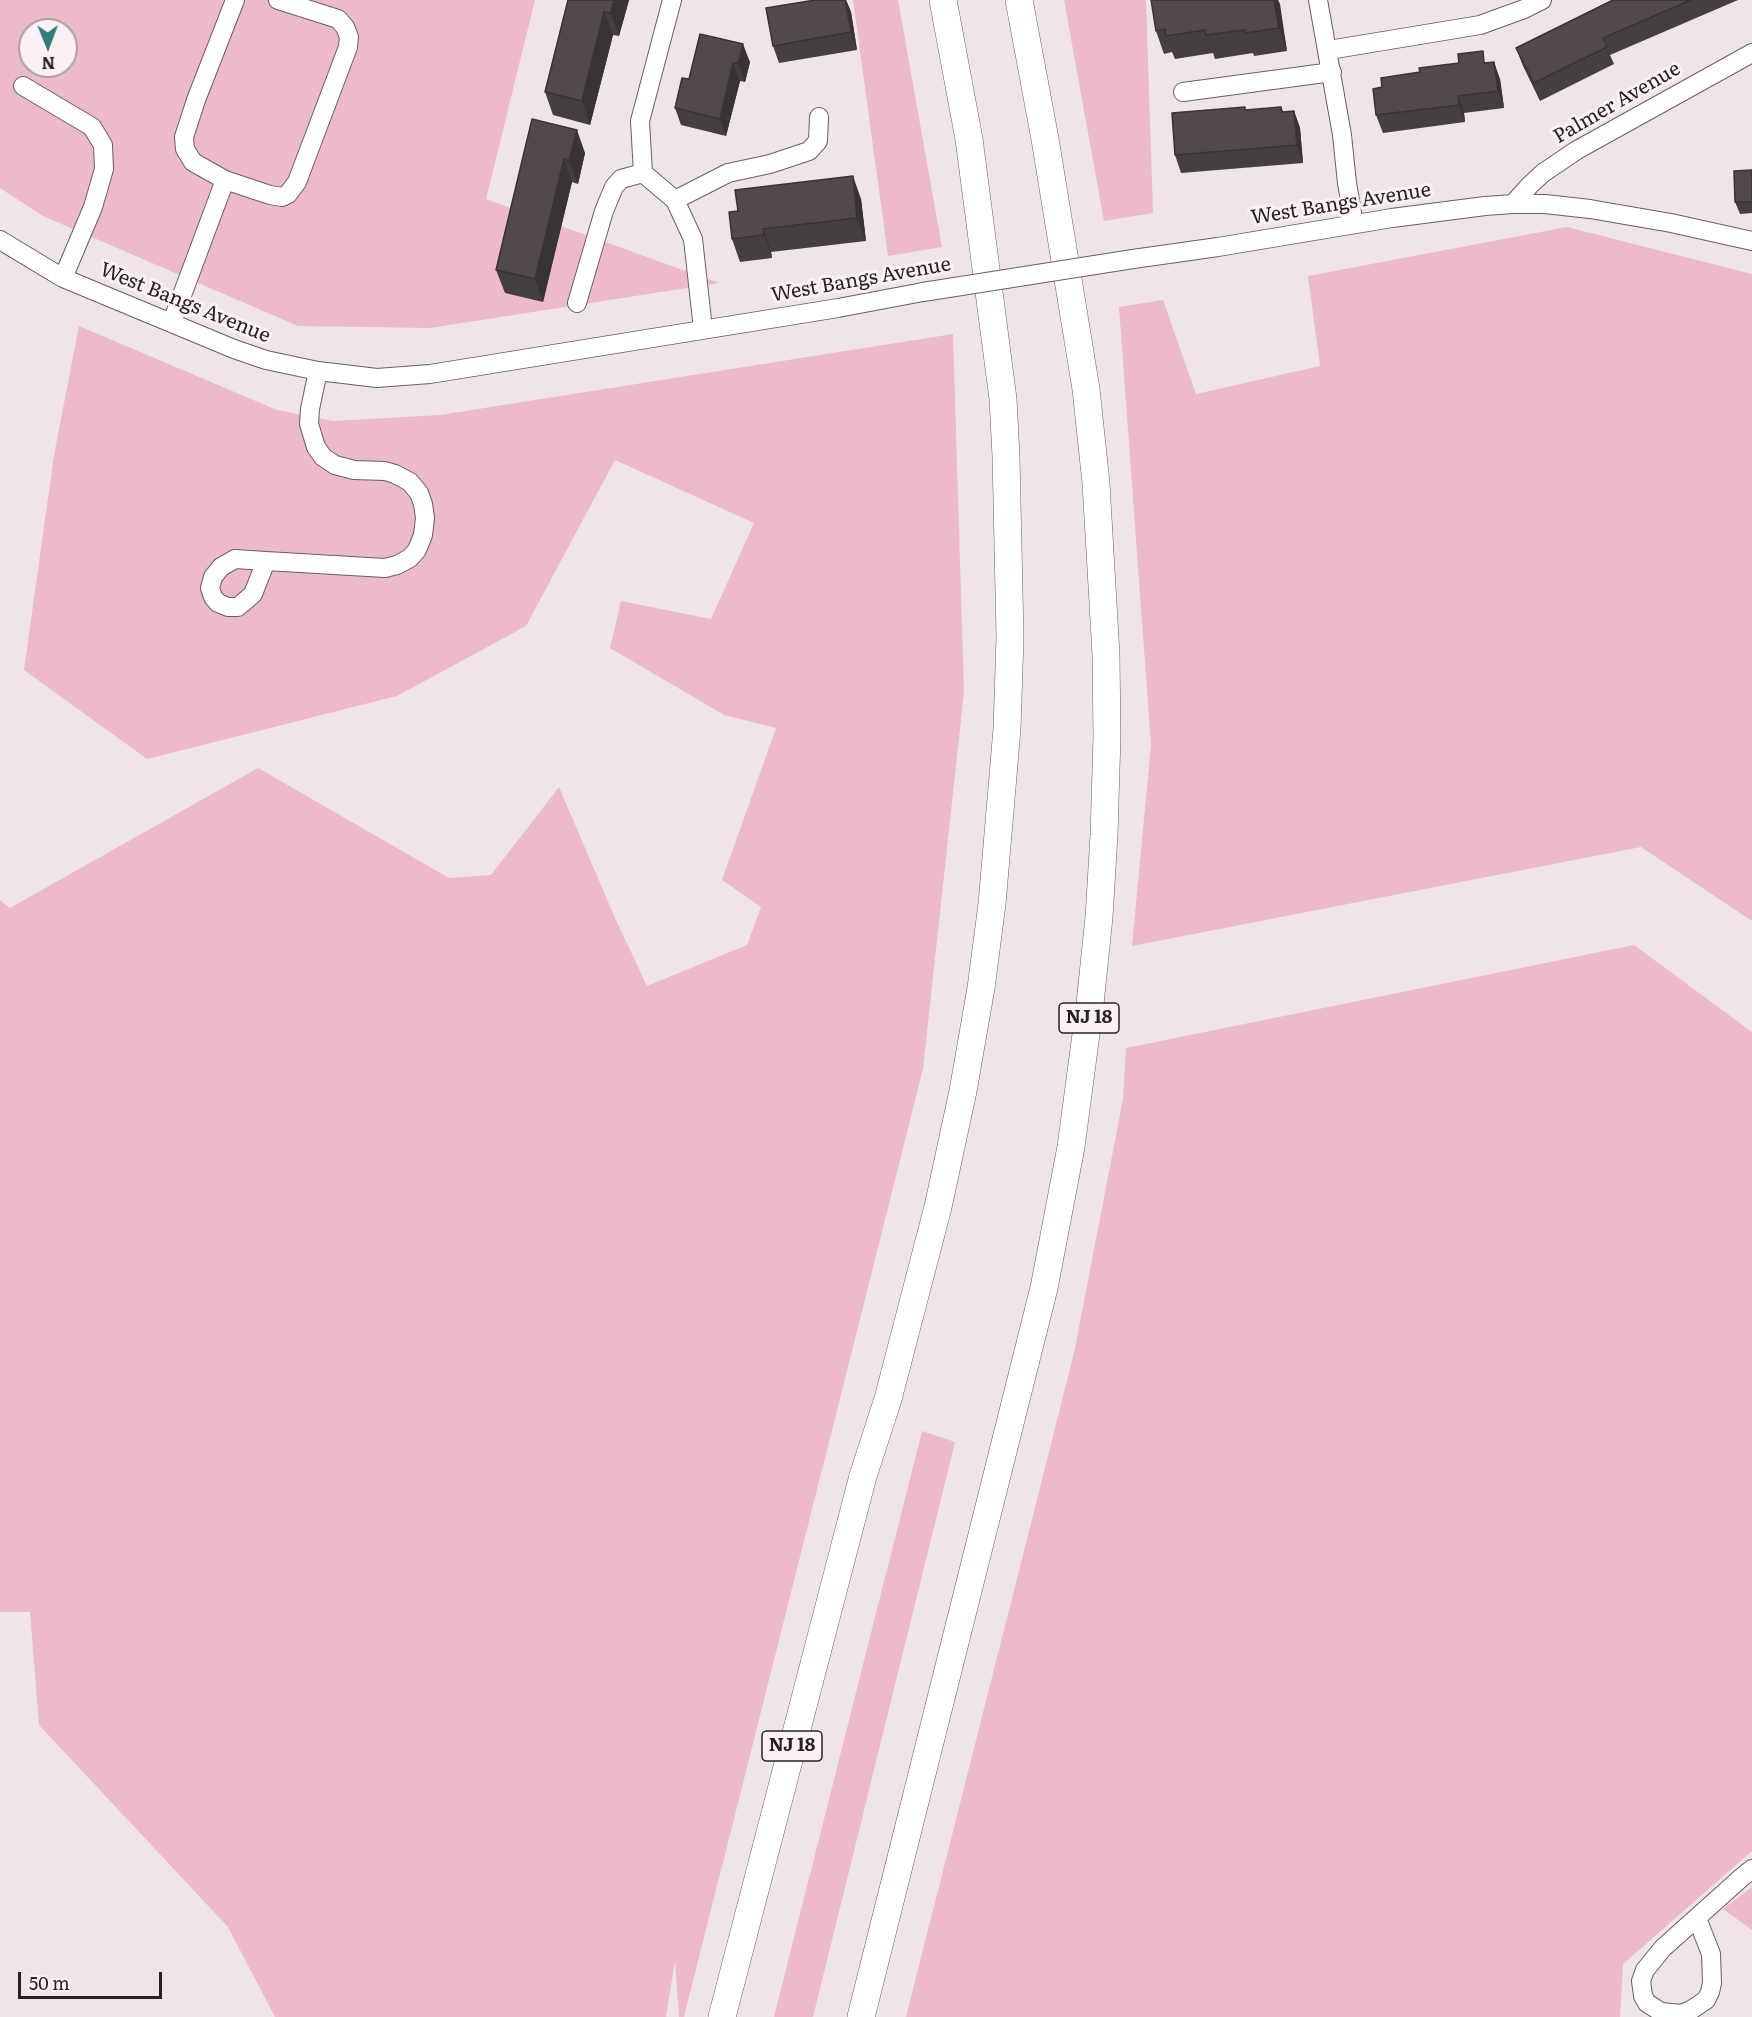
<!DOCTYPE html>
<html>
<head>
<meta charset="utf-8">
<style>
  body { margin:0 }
  #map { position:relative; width:1752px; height:2017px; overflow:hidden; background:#efe5e8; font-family:Literata,serif }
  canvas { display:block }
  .north { position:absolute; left:18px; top:18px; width:60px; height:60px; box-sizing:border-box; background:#fcf2f5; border:2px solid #a79fa1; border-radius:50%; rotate:179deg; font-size:16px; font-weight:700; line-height:24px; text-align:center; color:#272324 }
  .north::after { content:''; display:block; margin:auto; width:21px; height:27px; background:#337c7e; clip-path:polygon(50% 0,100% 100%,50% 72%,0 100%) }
  .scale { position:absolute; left:18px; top:1972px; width:144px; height:27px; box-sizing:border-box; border:3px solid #272324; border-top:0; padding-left:8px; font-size:18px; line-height:21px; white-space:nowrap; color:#272324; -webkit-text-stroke:4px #fcf2f5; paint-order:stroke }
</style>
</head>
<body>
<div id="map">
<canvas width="1752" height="2017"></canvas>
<div class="north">N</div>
<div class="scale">50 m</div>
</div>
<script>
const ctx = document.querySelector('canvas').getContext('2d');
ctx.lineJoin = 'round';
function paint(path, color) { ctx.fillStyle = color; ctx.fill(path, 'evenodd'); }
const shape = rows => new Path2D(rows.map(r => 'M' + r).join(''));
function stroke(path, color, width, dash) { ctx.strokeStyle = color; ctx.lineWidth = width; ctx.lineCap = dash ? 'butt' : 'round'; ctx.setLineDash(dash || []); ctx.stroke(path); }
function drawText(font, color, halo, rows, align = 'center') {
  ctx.font = font + ' Literata,serif'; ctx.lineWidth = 6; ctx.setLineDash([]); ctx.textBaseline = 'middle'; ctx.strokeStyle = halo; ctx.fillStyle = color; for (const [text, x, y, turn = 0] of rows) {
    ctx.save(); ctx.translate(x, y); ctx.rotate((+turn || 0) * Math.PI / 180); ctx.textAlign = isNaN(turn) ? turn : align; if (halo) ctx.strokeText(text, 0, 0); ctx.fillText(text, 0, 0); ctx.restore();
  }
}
const green = shape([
  [0,0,535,0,486,199,719,283,430,328,298,326,43,216,0,188],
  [30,30,66,30,66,66,30,66],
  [853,0,898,0,942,247,888,256],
  [1064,0,1146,0,1153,213,1104,221],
  [1567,227,1752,274,1752,921,1641,847,1132,946,1151,745,1119,307,1163,300,1196,394,1320,366,1308,276],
  [79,326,277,410,333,421,440,415,953,334,964,692,923,1069,684,2017,679,2017,675,1961,666,2017,275,2017,228,1927,39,1725,30,1612,0,1612,0,900,10,908,258,768,449,878,491,875,559,787,615,918,647,986,747,945,761,907,722,880,776,728,724,715,610,648,621,601,711,619,754,523,615,460,526,626,397,696,147,759,24,670,54,455],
  [1634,945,1752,1032,1752,1851,1623,1964,1620,2017,906,2017,1074,1353,1123,1099,1126,1048],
  [922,1431,955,1442,813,2017,774,2017],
  [1752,1887,1752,1930,1723,1909]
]);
const minor = shape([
  [235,0,196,100,184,137,185,149,193,162,225,180,270,195,282,197,288,194,297,182,348,47,349,37,345,27,338,19,278,0],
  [672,0,640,121,643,173,675,200,693,239,703,329],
  [1318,0,1342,135,1347,183,1354,224],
  [1329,50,1480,25,1524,9,1542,0],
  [23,86,92,127,103,145,104,169,93,207,63,278],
  [1183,92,1332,72],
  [675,200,728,173,770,164,809,151,818,141,819,117],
  [1513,204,1530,185,1543,173,1577,150,1752,53],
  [0,240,63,278,234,349,266,360,318,371,377,378,430,374,838,308,923,292],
  [1133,259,1218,247,1392,218,1485,206,1513,204,1545,204,1590,209,1671,223,1752,241],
  [577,303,604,211,614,187,621,179,643,173],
  [172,322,225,180],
  [235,559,266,561,253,594,238,607,228,607,218,603,213,597,210,588,213,577,221,567,235,559],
  [266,561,385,568,397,565,410,558,417,550,423,535,425,518,423,504,419,493,410,482,395,474,385,471,354,470,335,465,323,457,316,447,309,424,310,409,318,371],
  [1697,1918,1711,1954,1712,1983,1710,1992,1706,2000,1691,2010,1681,2014,1661,2012,1647,2003,1643,1996,1641,1981,1645,1970,1663,1948,1741,1878,1752,1869]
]);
const highway = shape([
  [722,2017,863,1476,888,1399,938,1207,963,1091,981,988,992,904,1007,729,1010,637,1006,456,1003,399,969,139,943,0],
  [861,2017,1044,1288,1071,1147,1090,1004,1099,917,1104,835,1107,736,1106,655,1096,483,1086,389,1045,139,1019,0]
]);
const minorBridge = shape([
  [923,292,1133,259]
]);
const wall = shape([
  [568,0,629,0,619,36,613,35,590,125,553,115,545,92],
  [815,0,846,0,851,12,857,50,779,63,773,46],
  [1151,0,1278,0,1287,51,1254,56,1253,53,1215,59,1213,53,1175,59,1172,52,1164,54,1156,31],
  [1612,0,1738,0,1610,55,1614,64,1540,101,1523,66,1516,48],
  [700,34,750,62,745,82,740,81,726,136,681,125,675,108,689,79],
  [1487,62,1500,79,1504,108,1464,113,1465,122,1383,133,1376,115,1382,87],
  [1281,107,1283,112,1294,111,1300,128,1303,163,1181,173,1175,155,1246,110],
  [532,119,585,153,578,184,572,182,543,302,505,293,496,270],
  [1752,170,1752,213,1740,214,1735,202],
  [861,199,866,241,771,252,772,258,740,262,732,239]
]);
const shadedWall = shape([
  [614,0,629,0,619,36,611,13],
  [845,0,846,0,851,12,857,50,851,32],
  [1274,0,1278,0,1280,4,1287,51,1279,28],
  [604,12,613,35,590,125,582,101],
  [743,44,750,62,745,82,738,64],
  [1494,62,1500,79,1504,108,1498,91],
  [733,63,740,81,726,136,720,119],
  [1458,96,1464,113,1465,122,1459,105],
  [1294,111,1300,128,1303,163,1297,145],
  [577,130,585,153,578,184,569,161],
  [564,159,572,182,543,302,535,279],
  [853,176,861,199,866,241,857,218],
  [763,229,771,252,772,258,764,235]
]);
const building = shape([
  [568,0,614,0,611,13,604,12,582,101,545,92,568,0],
  [815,0,845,0,851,32,773,46,766,8,815,0],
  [1151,0,1274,0,1279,28,1245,33,1245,30,1206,35,1205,30,1166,36,1165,29,1156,31,1151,0],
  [1613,0,1691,0,1603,38,1607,47,1534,83,1516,48,1613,0],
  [700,34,743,44,738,64,733,63,720,119,675,108,682,78,689,79,700,34],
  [1483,51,1484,63,1494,62,1498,91,1458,96,1459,105,1376,115,1373,89,1382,87,1381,78,1420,72,1419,68,1459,63,1458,54,1483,51],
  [1245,107,1245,110,1281,107,1282,112,1294,111,1297,145,1175,155,1172,113,1245,107],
  [532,119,577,130,569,161,564,159,535,279,496,270,532,119],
  [1752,170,1752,202,1735,202,1734,171,1752,170],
  [853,176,857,218,763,229,764,235,732,239,729,212,738,211,735,190,853,176]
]);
const shields = [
  [1089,1018,60],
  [792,1746,60]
];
const shieldNames = [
  ["NJ 18",1089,1018],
  ["NJ 18",792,1746]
];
const streetNames = [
  ["Palmer Avenue",1617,103,-30],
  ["West Bangs Avenue",1341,204,-9],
  ["West Bangs Avenue",861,280,-10],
  ["West Bangs Avenue",185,303,22]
];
paint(green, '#edbaca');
stroke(minor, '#675f61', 20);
stroke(highway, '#675f61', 28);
stroke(minor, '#fff', 18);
stroke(highway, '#fff', 27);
stroke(minorBridge, '#675f61', 20, []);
stroke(minorBridge, '#fff', 18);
paint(wall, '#463f40');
paint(shadedWall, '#393334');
paint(building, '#51494b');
stroke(building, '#393334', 1.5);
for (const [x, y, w] of shields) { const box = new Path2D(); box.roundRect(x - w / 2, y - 15, w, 30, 4.5); ctx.fillStyle = '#fcf2f5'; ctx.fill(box); stroke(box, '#272324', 1.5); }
drawText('bold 18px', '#272324', null, shieldNames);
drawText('20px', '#272324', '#fcf2f5', streetNames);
</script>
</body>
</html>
